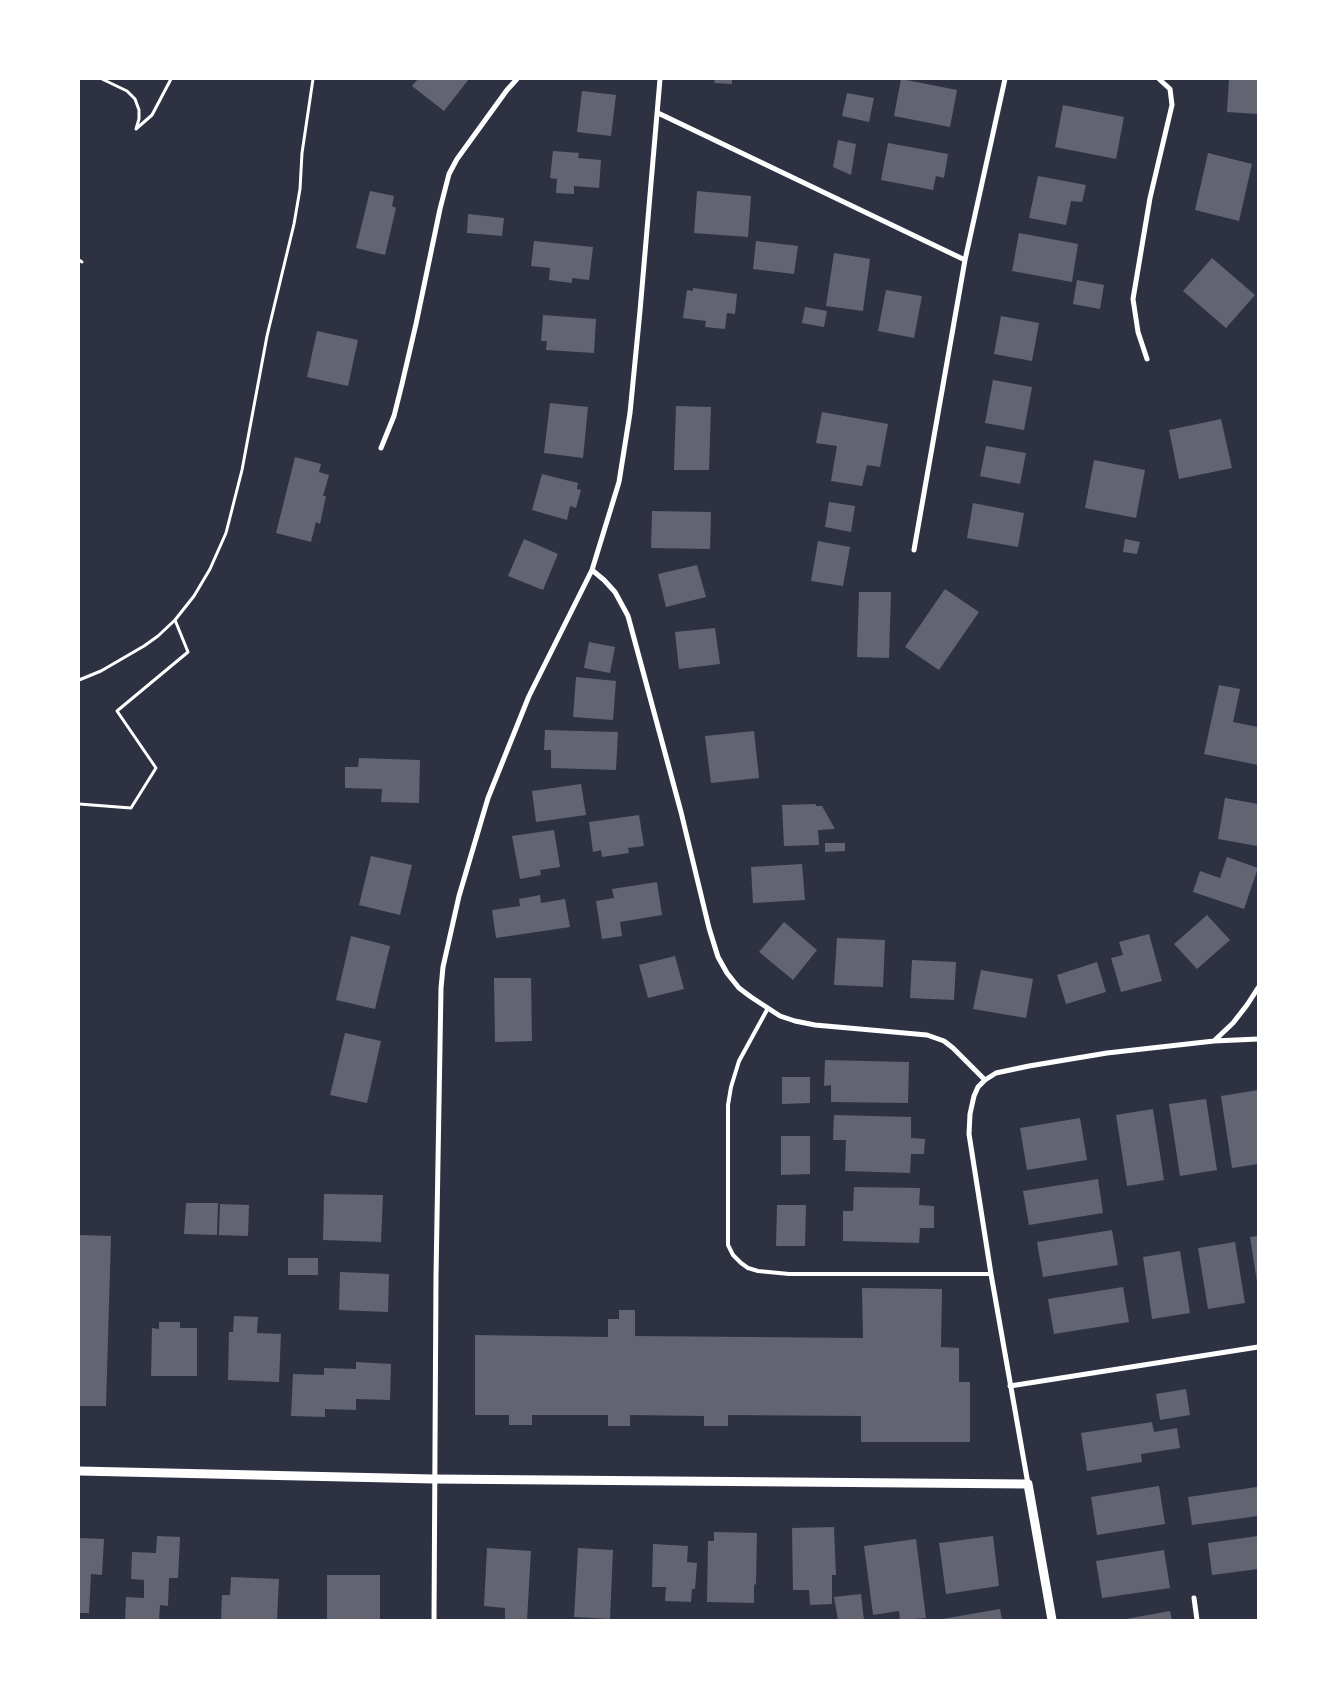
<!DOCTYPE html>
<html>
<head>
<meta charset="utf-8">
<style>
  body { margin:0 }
  #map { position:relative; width:1337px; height:1699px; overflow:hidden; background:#2d3142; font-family:"Zilla Slab",serif }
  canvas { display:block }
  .frame { position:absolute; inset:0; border:80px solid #fff; pointer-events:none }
</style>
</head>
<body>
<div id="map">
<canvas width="1337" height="1699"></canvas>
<div class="frame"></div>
</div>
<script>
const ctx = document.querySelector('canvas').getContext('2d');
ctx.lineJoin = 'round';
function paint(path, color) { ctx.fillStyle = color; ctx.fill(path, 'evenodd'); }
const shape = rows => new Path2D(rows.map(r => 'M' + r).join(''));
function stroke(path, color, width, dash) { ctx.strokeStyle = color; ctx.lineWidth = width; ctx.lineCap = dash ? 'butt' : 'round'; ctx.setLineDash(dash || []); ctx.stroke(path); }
const building = shape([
  [418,79,469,79,444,111,412,86],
  [715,79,732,79,732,84,714,83],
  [901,79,957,90,950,127,894,116],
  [1229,79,1258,79,1258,114,1227,112],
  [582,91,616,95,611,136,577,132],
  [847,93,874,98,869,122,842,116],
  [1063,105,1124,117,1116,159,1055,147],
  [838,140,856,144,851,175,833,167],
  [888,143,948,154,944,178,936,176,933,190,881,180],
  [553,151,579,153,578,158,601,160,599,188,574,186,574,194,556,193,557,179,550,178],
  [1208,153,1252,164,1239,221,1195,210],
  [1038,176,1086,185,1082,202,1071,201,1066,225,1029,218],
  [370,191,394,196,392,206,396,208,385,255,356,248],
  [697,191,751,196,748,237,694,233],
  [468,214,504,218,502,236,467,233],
  [1019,233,1078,244,1072,282,1012,271],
  [534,241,593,247,589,280,572,278,572,283,549,280,550,268,531,266],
  [756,241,798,246,794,274,753,269],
  [834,253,870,259,863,311,826,306],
  [1212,258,1255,295,1226,328,1183,291],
  [1077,280,1104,285,1100,309,1073,304],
  [693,288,737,294,735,314,727,313,725,329,705,327,706,321,683,318,687,290,693,291],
  [886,290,922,296,914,338,878,331],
  [805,307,827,311,824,327,802,323],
  [543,315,596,319,594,353,546,350,547,341,541,341],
  [1001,316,1039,323,1032,361,994,354],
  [317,331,358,340,348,386,307,377],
  [993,380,1032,387,1024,430,985,423],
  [550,403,588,407,583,458,544,453],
  [676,406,711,407,709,470,674,470],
  [822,412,888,424,880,467,867,465,862,486,831,481,837,446,816,443],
  [1221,419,1232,468,1179,479,1169,430],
  [986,446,1026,453,1020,484,980,476],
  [295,457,321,464,319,472,329,475,323,496,326,496,320,524,316,522,311,542,276,533],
  [1094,460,1145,470,1136,518,1085,508],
  [542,474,578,483,577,489,581,490,576,508,570,506,567,520,532,510],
  [829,502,855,506,851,532,825,527],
  [973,503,1024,513,1018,547,967,538],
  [652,511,711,512,710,549,651,548],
  [524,539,558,554,543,590,508,576],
  [1125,539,1140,542,1137,554,1123,552],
  [818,541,850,547,843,586,811,581],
  [697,565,706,597,666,607,658,574],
  [945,589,979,612,939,670,905,647],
  [859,592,891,592,889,658,857,657],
  [715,628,720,664,679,669,675,632],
  [589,642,615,647,610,673,584,668],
  [576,677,616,681,613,720,573,717],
  [1219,685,1240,689,1233,722,1258,727,1258,765,1204,754],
  [545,730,618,732,616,770,551,768,551,750,544,750],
  [754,731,759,778,711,783,705,736],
  [359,758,420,760,419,803,381,802,382,789,345,788,345,767,358,767],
  [581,784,586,815,536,822,532,791],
  [1225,798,1258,804,1257,846,1218,839],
  [816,804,816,806,822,806,835,829,818,830,819,845,784,846,782,805],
  [639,815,644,846,628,848,629,853,602,857,601,850,593,852,589,822],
  [554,830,560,867,540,870,541,875,520,879,512,836],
  [825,843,845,843,845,851,825,852],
  [371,856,412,865,400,915,359,905],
  [1227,857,1258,868,1244,909,1193,892,1200,871,1220,878],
  [802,864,805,900,753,903,751,867],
  [657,882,662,915,620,922,622,936,602,939,596,901,614,898,612,889],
  [540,895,541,903,565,899,570,927,496,938,492,910,520,906,519,899],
  [1207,915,1230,940,1197,969,1174,944],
  [784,922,817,950,793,980,759,952],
  [1149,934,1162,981,1121,992,1111,958,1123,955,1119,942],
  [351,936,390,946,375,1009,336,1000],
  [837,938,885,940,883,987,834,985],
  [675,956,684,989,648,998,639,965],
  [912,960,956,962,954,1000,910,998],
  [1097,962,1106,992,1066,1004,1057,975],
  [981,970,1033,979,1026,1018,973,1009],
  [494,978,531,978,532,1041,495,1042],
  [345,1033,381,1041,367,1103,330,1095],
  [825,1060,909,1062,908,1103,831,1102,831,1085,824,1086],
  [782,1077,810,1077,810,1103,782,1104],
  [1258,1090,1258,1164,1232,1168,1221,1096],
  [1206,1099,1217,1170,1180,1176,1169,1104],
  [1153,1109,1164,1180,1127,1186,1116,1115],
  [834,1115,911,1117,911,1138,925,1139,924,1154,911,1154,910,1173,845,1171,846,1140,833,1140],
  [1080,1118,1087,1160,1027,1170,1020,1128],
  [781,1136,810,1136,810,1174,781,1175],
  [1098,1179,1103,1213,1029,1225,1023,1191],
  [854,1187,920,1188,919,1205,934,1206,934,1228,920,1228,919,1243,843,1241,843,1211,853,1211],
  [324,1194,383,1195,381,1242,323,1240],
  [186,1203,218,1203,217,1235,184,1234],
  [220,1204,249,1205,248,1236,219,1235],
  [777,1205,806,1205,805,1246,776,1246],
  [1112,1230,1118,1265,1043,1277,1037,1242],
  [79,1235,111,1236,106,1406,79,1406],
  [1258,1236,1258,1282,1257,1282,1250,1237],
  [1235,1242,1245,1303,1208,1309,1198,1248],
  [1180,1251,1190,1313,1152,1319,1143,1257],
  [288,1258,318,1258,318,1275,288,1275],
  [340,1272,389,1274,388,1312,339,1310],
  [1123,1287,1129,1322,1054,1334,1048,1299],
  [862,1288,942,1289,941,1347,959,1348,959,1382,970,1382,970,1442,861,1442,861,1416,728,1415,728,1426,704,1426,704,1416,630,1415,630,1426,608,1426,608,1415,532,1415,532,1425,509,1425,509,1415,475,1415,475,1335,608,1337,608,1319,619,1319,619,1310,635,1310,635,1336,863,1338],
  [234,1316,258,1317,257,1333,281,1334,279,1382,228,1380,229,1332,233,1332],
  [159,1322,180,1322,180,1328,197,1328,197,1376,151,1376,152,1328,159,1329],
  [356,1362,391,1364,390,1400,356,1399,356,1410,325,1409,325,1417,291,1416,293,1374,324,1375,324,1368,356,1369],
  [1186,1389,1190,1415,1160,1420,1156,1394],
  [1152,1422,1154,1432,1177,1428,1180,1448,1141,1454,1142,1462,1087,1471,1081,1433],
  [1159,1486,1165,1524,1097,1535,1091,1497],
  [1257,1487,1258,1516,1192,1525,1188,1497],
  [834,1527,836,1575,832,1575,832,1604,810,1605,809,1590,793,1590,792,1528],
  [714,1532,757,1533,756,1584,754,1585,754,1603,707,1602,708,1541,714,1541],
  [157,1536,180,1537,178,1578,169,1578,168,1606,160,1605,159,1620,125,1620,126,1597,144,1598,144,1580,131,1579,132,1552,156,1553],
  [993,1536,999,1586,946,1594,939,1543],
  [1258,1536,1258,1569,1212,1575,1208,1543],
  [79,1538,104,1539,102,1575,91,1574,89,1613,79,1613],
  [916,1539,926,1618,900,1620,899,1611,873,1615,864,1546],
  [653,1544,688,1546,687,1562,697,1563,695,1589,692,1589,691,1602,665,1601,666,1587,652,1587],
  [487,1548,531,1551,527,1620,505,1620,505,1608,484,1606],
  [578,1548,613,1550,610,1619,574,1617],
  [1164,1550,1170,1588,1102,1598,1096,1561],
  [327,1575,380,1575,380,1620,327,1620],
  [231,1577,279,1579,277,1620,221,1620,222,1595,230,1595],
  [861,1594,864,1620,838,1620,834,1597],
  [1000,1609,1002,1620,942,1620,942,1619],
  [1170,1611,1172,1620,1126,1620,1126,1619]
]);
const path = shape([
  [102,79,127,91,135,99,139,110,139,119,136,129,152,115,171,79],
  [79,260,82,262],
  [79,680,101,671,144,646,158,636,175,620,194,596,210,569,226,533,242,470,267,336,294,224,300,189,302,153,313,79],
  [79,804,131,808,156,768,117,711,188,652,175,620]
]);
const service = shape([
  [768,1008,739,1061,731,1087,728,1105,728,1245,733,1255,741,1263,748,1268,758,1271,789,1274,991,1274]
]);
const minor = shape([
  [658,113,965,260],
  [1147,359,1138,332,1133,299,1150,198,1172,105,1170,89,1159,79],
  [381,448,394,416,402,384,416,324,440,209,449,174,457,159,507,90,517,79],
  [914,550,965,260,1005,79],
  [592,570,604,580,615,592,628,616,681,812,709,928,718,957,727,973,739,988,751,997,780,1016,795,1021,815,1025,927,1035,944,1041,953,1048,985,1080],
  [1215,1040,1233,1023,1247,1005,1258,988],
  [1010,1386,1258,1347],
  [1028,1484,991,1274,969,1134,970,1114,974,1096,978,1087,985,1080,996,1073,1029,1066,1107,1053,1214,1041,1258,1039],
  [1194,1598,1197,1620],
  [434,1620,436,1276,441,988,443,967,459,896,488,798,529,696,592,570,619,482,630,413,640,311,660,79]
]);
const tertiary = shape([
  [79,1471,433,1479,1028,1484,1052,1620]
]);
paint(building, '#626471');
stroke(path, '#fff', 3);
stroke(service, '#fff', 4);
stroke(minor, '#fff', 5);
stroke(tertiary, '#fff', 9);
</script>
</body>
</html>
